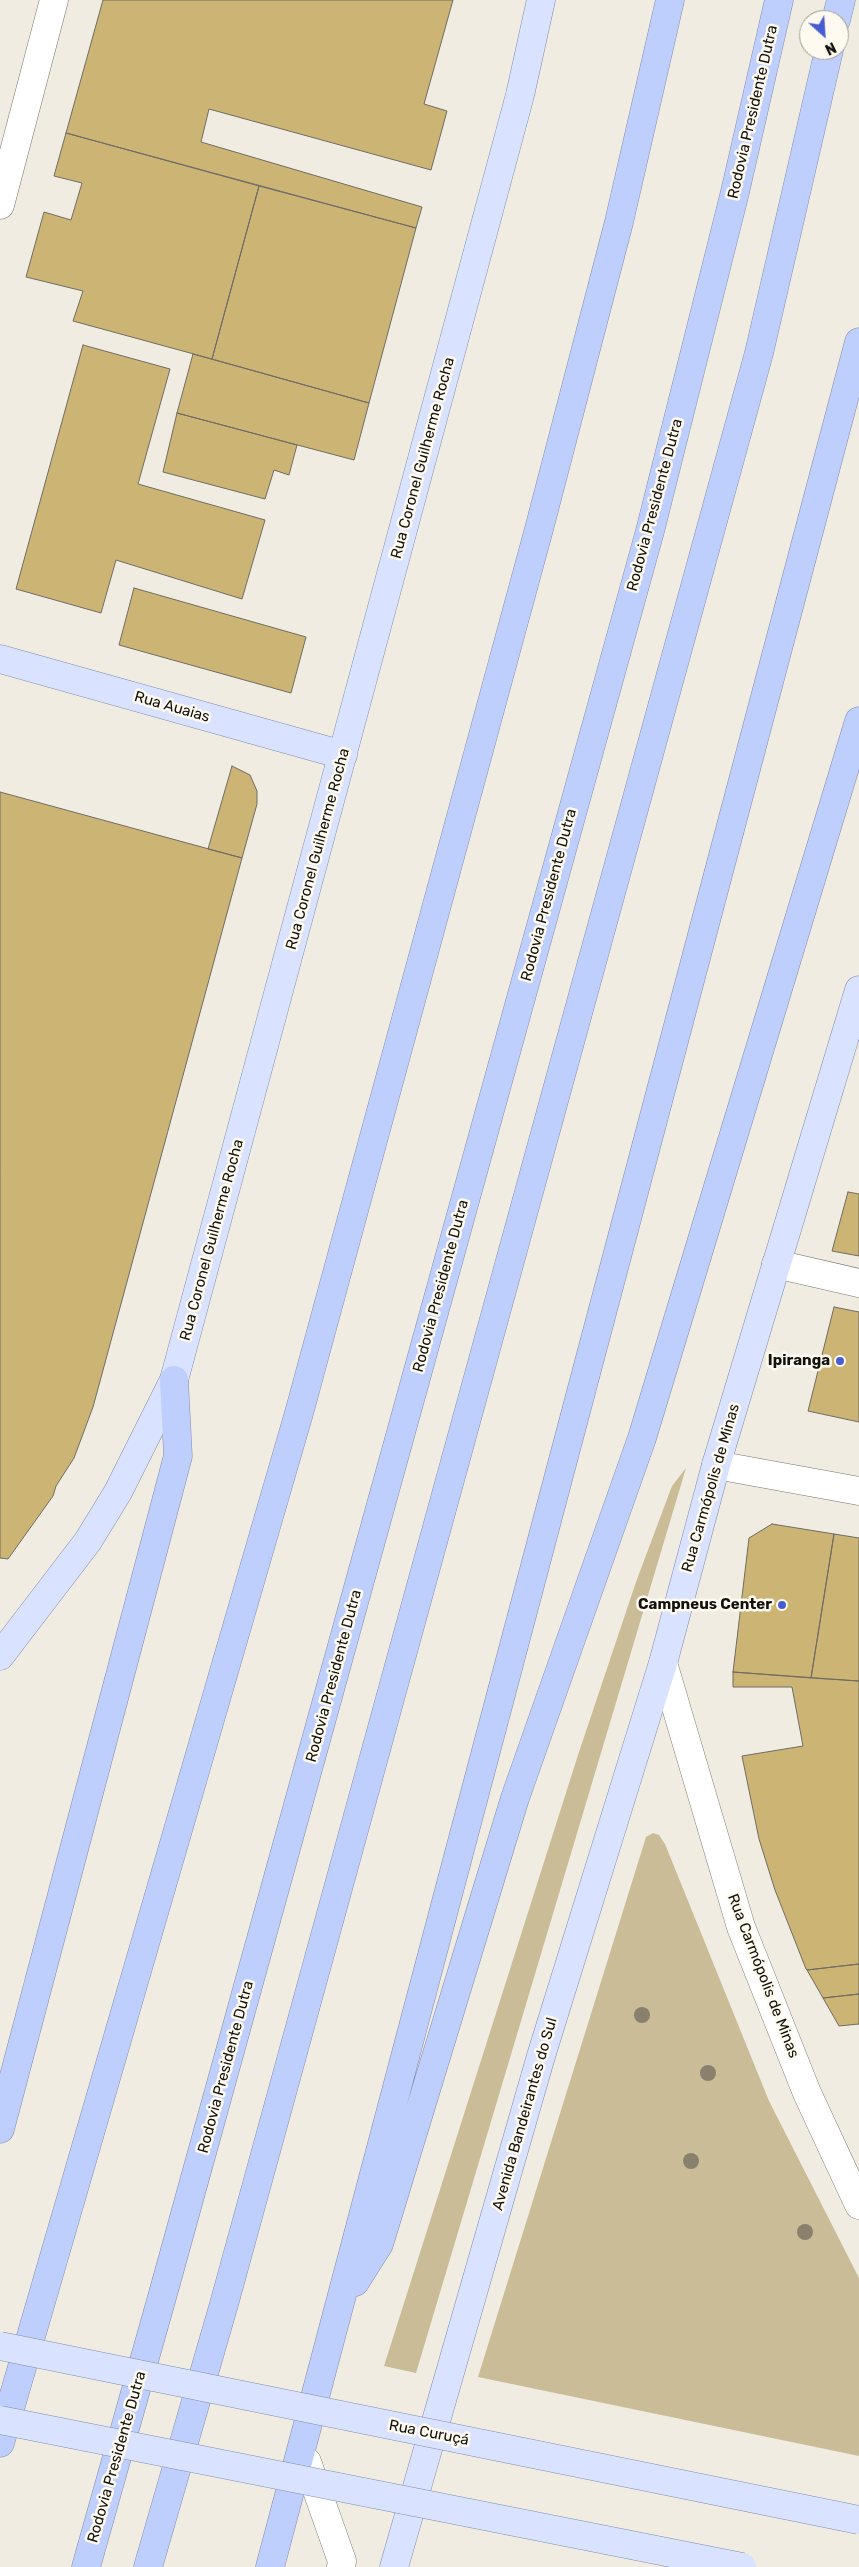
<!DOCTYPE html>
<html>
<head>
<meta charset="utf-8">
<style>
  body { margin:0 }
  #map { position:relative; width:859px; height:2567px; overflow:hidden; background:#f0ece2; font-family:Rubik,sans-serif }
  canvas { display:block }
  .north { position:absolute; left:799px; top:10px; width:50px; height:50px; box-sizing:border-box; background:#fefaef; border:1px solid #a09d95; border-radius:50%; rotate:154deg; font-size:14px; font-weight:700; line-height:20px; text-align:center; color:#12110d }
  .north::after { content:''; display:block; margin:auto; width:18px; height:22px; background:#475ed2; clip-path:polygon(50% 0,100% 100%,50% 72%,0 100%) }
</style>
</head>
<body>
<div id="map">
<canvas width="859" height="2567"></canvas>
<div class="north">N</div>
</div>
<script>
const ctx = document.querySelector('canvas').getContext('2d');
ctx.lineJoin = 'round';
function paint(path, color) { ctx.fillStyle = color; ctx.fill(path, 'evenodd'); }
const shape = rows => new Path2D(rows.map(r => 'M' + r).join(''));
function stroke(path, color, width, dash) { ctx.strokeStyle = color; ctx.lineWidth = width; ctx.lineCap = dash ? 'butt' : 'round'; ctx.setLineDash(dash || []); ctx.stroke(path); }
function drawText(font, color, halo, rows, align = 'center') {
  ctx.font = font + ' Rubik,sans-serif'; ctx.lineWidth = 5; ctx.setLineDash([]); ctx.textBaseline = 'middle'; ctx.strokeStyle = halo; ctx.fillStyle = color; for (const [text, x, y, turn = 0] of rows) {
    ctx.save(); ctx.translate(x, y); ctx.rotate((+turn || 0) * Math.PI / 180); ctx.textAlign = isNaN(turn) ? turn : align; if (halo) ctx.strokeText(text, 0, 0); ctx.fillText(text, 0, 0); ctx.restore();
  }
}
const green = shape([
  [686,1468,416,2373,384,2366,578,1755,636,1582,672,1486],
  [653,1833,659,1835,665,1844,769,2101,859,2278,859,2456,478,2377,646,1837]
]);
const building = shape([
  [103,0,453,0,424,104,447,111,431,170,209,109,201,142,422,207,416,228,66,133,103,0],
  [66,133,259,186,212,359,73,321,83,291,26,277,44,212,71,220,82,183,54,176,66,133],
  [259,186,416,228,369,403,212,359,259,186],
  [83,345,170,369,138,484,265,520,242,599,116,560,101,613,16,589,83,345],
  [193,354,369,403,354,460,177,413,193,354],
  [177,413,297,445,289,475,274,470,265,499,163,472,177,413],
  [134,588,306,637,291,693,119,645,134,588],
  [232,766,250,775,257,791,257,804,242,858,208,849,232,766],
  [0,792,242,858,93,1407,74,1458,56,1486,53,1496,8,1559,0,1558,0,792],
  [848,1192,859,1194,859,1256,832,1251,848,1192],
  [834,1307,859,1312,859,1422,808,1411,834,1307],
  [772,1524,834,1534,811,1678,733,1672,749,1538,772,1524],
  [834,1534,859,1538,859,1681,811,1678,834,1534],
  [733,1672,859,1681,859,1964,807,1970,806,1969,775,1890,759,1839,742,1756,803,1746,792,1687,733,1687,733,1672],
  [859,1964,859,1994,823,1998,807,1970,859,1964],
  [859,1994,859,2024,839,2026,823,1998,859,1994]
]);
const minor = shape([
  [0,205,54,0],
  [776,1264,859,1283],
  [716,1465,859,1491],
  [663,1663,741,1927,807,2093,859,2205],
  [307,2462,342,2561,341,2567]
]);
const major = shape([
  [0,659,343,755],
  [0,1656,88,1541,118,1492,174,1380,520,95,541,0],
  [394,2567,541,2056,663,1663,716,1465,859,990]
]);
const highway = shape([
  [836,20,841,0],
  [0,2129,178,1456,174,1380],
  [355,2282,379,2244,515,1798,642,1438,859,721],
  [0,2443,299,1413,539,529,619,222,670,0],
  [86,2567,164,2290,650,531,735,192,779,0],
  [148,2567,224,2304,759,353,829,50],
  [270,2567,859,342]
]);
const majorBridge = shape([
  [0,2346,859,2520],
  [0,2420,742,2567]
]);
const trees = [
  [642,2015],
  [708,2073],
  [691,2161],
  [805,2232]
];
const markers = [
  [840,1361,5,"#475ed2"],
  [782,1605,5,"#475ed2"]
];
const streetNames = [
  ["Rodovia Presidente Dutra",753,112,-77],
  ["Rua Coronel Guilherme Rocha",423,458,-75],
  ["Rodovia Presidente Dutra",655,505,-75],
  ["Rua Auaias",172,707,16],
  ["Rua Coronel Guilherme Rocha",318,849,-75],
  ["Rodovia Presidente Dutra",549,895,-75],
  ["Rua Coronel Guilherme Rocha",212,1240,-75],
  ["Rodovia Presidente Dutra",441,1286,-75],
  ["Rua Carmópolis de Minas",711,1488,-74],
  ["Rodovia Presidente Dutra",334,1676,-75],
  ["Rua Carmópolis de Minas",763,1976,69],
  ["Rodovia Presidente Dutra",226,2067,-75],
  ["Avenida Bandeirantes do Sul",525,2114,-74],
  ["Rua Curuçá",429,2433,11],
  ["Rodovia Presidente Dutra",117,2457,-74]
];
const poiNames = [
  ["Ipiranga",830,1361],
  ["Campneus Center",772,1605]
];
paint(green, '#cabc96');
paint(building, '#ccb475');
stroke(building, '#706c63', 1);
stroke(minor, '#7a766d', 29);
stroke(major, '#828ca9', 29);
stroke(highway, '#828ca9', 29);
stroke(minor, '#fff', 28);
stroke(major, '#d9e2fe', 28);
stroke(highway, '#bfcffd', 28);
stroke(majorBridge, '#828ca9', 29, []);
stroke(majorBridge, '#d9e2fe', 28);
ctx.fillStyle = '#89816d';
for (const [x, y] of trees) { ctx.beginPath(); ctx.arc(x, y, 8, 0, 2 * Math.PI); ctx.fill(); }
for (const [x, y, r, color] of markers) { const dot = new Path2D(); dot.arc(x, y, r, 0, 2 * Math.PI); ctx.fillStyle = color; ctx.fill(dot); stroke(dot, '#fefaef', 2); }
drawText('15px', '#12110d', '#fefaef', streetNames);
drawText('bold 15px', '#12110d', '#fefaef', poiNames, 'right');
</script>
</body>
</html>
